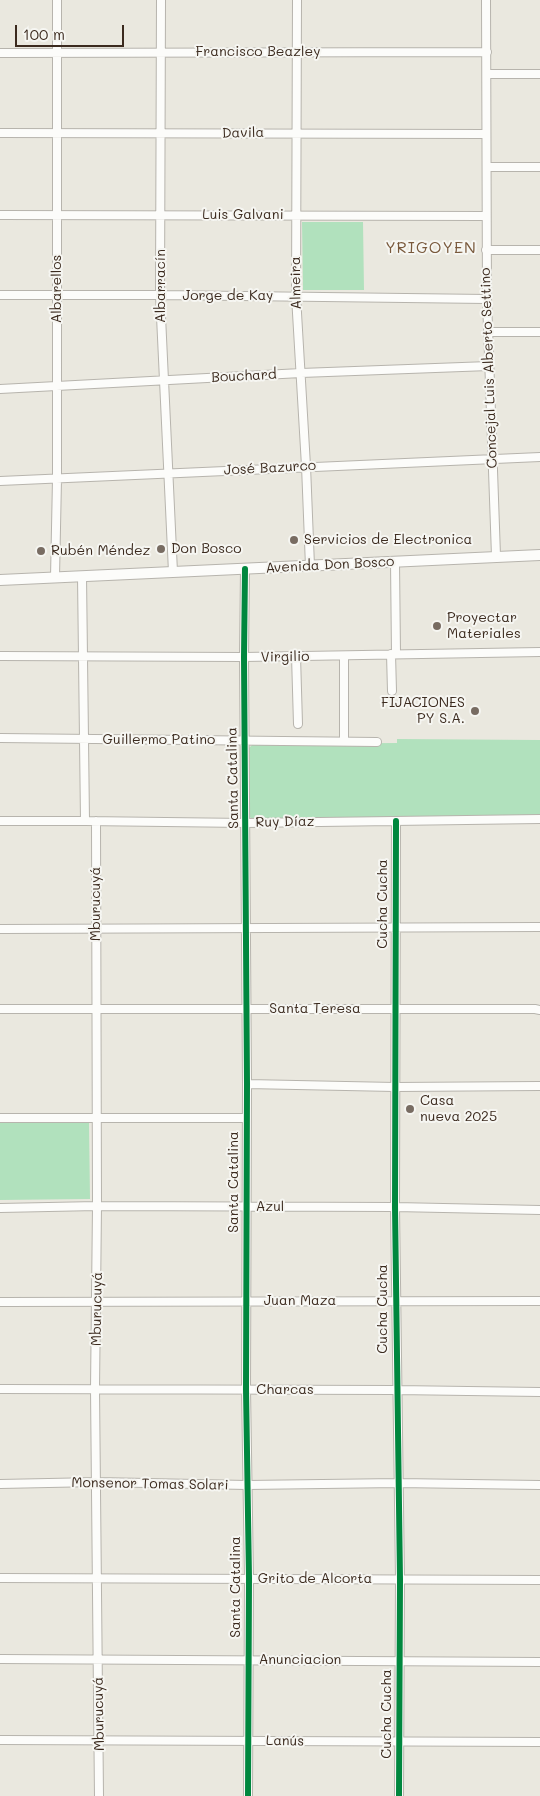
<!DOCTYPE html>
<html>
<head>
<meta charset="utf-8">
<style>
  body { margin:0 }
  #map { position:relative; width:540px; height:1796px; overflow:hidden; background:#eae8df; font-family:Mali,sans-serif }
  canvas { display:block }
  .scale { position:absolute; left:15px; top:25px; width:109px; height:22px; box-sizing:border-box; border:2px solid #3b2a1e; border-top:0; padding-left:6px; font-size:15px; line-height:18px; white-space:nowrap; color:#3b2a1e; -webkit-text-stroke:4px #f6f6f2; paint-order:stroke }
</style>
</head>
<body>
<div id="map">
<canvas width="540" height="1796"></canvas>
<div class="scale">100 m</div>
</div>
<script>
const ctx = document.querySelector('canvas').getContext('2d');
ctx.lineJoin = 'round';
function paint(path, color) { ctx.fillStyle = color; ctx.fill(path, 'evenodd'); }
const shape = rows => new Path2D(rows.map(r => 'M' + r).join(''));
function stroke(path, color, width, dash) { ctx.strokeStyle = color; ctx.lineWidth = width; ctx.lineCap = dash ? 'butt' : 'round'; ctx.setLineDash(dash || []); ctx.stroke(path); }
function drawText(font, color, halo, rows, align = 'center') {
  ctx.font = font + ' Mali,sans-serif'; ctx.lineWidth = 4; ctx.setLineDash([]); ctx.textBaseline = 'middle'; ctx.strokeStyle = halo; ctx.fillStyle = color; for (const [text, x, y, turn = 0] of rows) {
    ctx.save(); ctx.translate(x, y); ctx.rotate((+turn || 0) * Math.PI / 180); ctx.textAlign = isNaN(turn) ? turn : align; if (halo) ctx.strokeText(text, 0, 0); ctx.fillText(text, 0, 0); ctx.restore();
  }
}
const green = shape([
  [302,222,363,222,364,290,303,290],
  [397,739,540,740,540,816,252,820,250,817,249,748,253,744,397,743],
  [89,1121,90,1199,0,1200,0,1122]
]);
const minor = shape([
  [161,0,160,295,173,572],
  [297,0,296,296,306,466,310,566],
  [486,0,487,299,496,556],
  [0,53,487,52],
  [487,74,540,74],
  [0,133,486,134],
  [487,167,540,167],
  [0,215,486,216],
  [486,250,540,250],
  [0,295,160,295,487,299],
  [488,332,540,332],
  [0,389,301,373,489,366],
  [0,481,540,457],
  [395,562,396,654],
  [245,569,244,657,247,1084,246,1389,249,1578,248,1796],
  [82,576,85,821],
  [55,577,57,479,57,0],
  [391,654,392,691],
  [0,656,244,657,540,652],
  [296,656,298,724],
  [0,738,377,742],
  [344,741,344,656],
  [0,821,85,821,246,823,540,819],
  [96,821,97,1206,95,1389,99,1796],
  [396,821,395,1207,400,1579,399,1796],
  [0,929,540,927],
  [0,1009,535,1009,540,1010],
  [247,1084,395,1087,540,1086],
  [0,1118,246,1118],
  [0,1208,97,1206,395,1207,540,1210],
  [0,1302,540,1301],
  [0,1389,396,1390,540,1392],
  [0,1484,97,1482,247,1485,398,1483,540,1485],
  [0,1578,540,1580],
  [0,1659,540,1662],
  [0,1740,540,1742]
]);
const major = shape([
  [0,580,540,555]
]);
const cycleway = shape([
  [245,569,244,657,247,1084,246,1389,249,1578,248,1796],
  [396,821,395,1207,400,1579,399,1796]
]);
const markers = [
  [294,540,5,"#786c62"],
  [161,549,5,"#786c62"],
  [41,551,5,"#786c62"],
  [437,626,5,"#786c62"],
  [475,711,5,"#786c62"],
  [410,1109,5,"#786c62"]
];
const streetNames = [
  ["Francisco Beazley",258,52],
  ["Davila",243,133,-1],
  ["Luis Galvani",243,215],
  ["Almeira",296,283,-91],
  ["Albarracín",161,286,-90],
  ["Albarellos",57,289,-90],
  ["Jorge de Kay",228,296],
  ["Concejal Luis Alberto Settino",489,368,-92],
  ["Bouchard",244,376,-3],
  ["José Bazurco",270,468,-3],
  ["Avenida Don Bosco",330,565,-3],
  ["Virgilio",285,657,-1],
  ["Guillermo Patino",159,740],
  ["Santa Catalina",233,778,-91],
  ["Ruy Díaz",285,822,-1],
  ["Mburucuyá",96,904,-90],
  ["Cucha Cucha",383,904,-90],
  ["Santa Teresa",315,1009],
  ["Santa Catalina",234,1182,-90],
  ["Azul",270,1207],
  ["Juan Maza",300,1301],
  ["Mburucuyá",97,1309,-89],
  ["Cucha Cucha",383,1309,-90],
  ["Charcas",285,1390],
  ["Monsenor Tomas Solari",150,1484,1],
  ["Grito de Alcorta",315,1579],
  ["Santa Catalina",236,1587,-90],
  ["Anunciacion",300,1660],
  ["Mburucuyá",99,1714,-91],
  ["Cucha Cucha",387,1714,-90],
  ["Lanús",285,1741,1]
];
const poiNames = [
  ["Servicios de Electronica",304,540],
  ["Don Bosco",171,549],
  ["Rubén Méndez",51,551],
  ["Proyectar",447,618],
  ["Materiales",447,634],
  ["FIJACIONES",465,703,"right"],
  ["PY S.A.",465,719,"right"],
  ["Casa",420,1101],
  ["nueva 2025",420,1117]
];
const quarterNames = [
  ["YRIGOYEN",431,248]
];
paint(green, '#b1e1bd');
stroke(minor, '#b7b4ad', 10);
stroke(major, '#b7b4ad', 12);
stroke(minor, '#fcfcfa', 8);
stroke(major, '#fcfcfa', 10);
stroke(cycleway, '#00873e', 6);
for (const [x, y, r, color] of markers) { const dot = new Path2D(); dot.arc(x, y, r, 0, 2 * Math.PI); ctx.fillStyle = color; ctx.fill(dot); stroke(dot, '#f6f6f2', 2); }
drawText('14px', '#3b2a1e', '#f6f6f2', streetNames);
drawText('14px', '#3b2a1e', '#f6f6f2', poiNames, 'left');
ctx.letterSpacing = '1px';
drawText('16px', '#79593c', '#f6f6f2', quarterNames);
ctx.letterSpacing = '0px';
</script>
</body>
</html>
